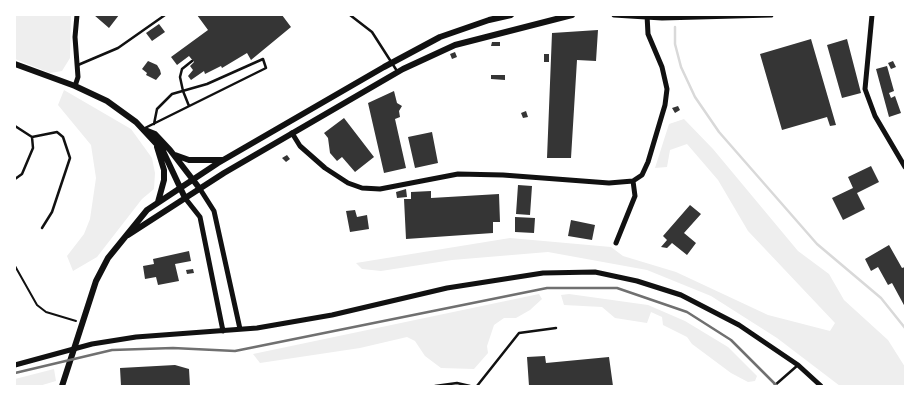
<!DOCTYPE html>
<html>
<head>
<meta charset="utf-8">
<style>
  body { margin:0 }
  #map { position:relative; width:920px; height:401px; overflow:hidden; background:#fff; font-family:"Noto Sans",sans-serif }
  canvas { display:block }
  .frame { position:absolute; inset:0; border:16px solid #fff; pointer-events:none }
</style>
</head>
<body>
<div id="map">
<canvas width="920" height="401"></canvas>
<div class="frame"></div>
</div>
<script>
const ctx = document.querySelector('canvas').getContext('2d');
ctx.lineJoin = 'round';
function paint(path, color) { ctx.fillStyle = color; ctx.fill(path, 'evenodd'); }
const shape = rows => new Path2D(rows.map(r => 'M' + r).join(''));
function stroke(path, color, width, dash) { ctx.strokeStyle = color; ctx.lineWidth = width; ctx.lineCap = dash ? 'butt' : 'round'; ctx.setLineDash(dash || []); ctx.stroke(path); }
const green = shape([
  [15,15,71,15,70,58,62,71,50,73,15,59],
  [64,90,131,129,152,158,155,173,154,189,142,199,97,257,73,271,67,256,84,234,90,219,96,178,91,145,58,105],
  [684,119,713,149,798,251,829,274,844,300,888,340,905,367,905,386,840,386,777,338,711,296,647,270,548,252,452,260,381,271,362,269,356,263,510,238,611,247,623,256,676,272,768,315,830,331,835,323,748,231,718,180,687,144,670,150,667,167,655,168,669,124],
  [539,294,542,299,530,310,516,318,504,318,494,325,487,346,488,353,474,369,441,368,425,356,415,341,407,337,360,348,260,363,253,354],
  [569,294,648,305,685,321,728,347,757,376,755,381,748,382,731,373,692,344,687,337,663,325,662,317,651,312,647,323,615,318,602,307,564,305,561,295],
  [54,369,56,381,39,386,15,386,15,379]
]);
const stream = shape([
  [675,27,675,44,681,67,695,97,719,132,817,244,881,298,905,328]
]);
const building = shape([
  [94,15,119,15,109,28],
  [197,15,282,15,291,27,251,60,247,53,222,68,221,66,205,74,204,71,191,80,188,76,193,70,190,66,195,61,194,62,189,56,177,65,171,57,208,30],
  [159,24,165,32,152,41,146,33],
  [598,30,596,61,577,60,571,158,547,158,552,33],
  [811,39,836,125,830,126,827,117,782,130,760,54],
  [847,39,861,93,842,98,827,45],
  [492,42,500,42,500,46,491,46],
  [455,52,457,57,452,59,450,54],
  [544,54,549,54,549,62,544,62],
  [148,61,157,65,160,70,161,74,156,80,146,75,147,73,142,69],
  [893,61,896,67,891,69,888,63],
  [887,66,894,91,889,93,891,98,895,96,901,113,889,117,876,69],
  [491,75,505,75,505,80,491,79],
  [394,91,397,103,402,106,399,111,400,117,395,119,406,168,384,173,368,103],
  [678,106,680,110,675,113,672,108],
  [526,111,528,117,523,118,521,113],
  [344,118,374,157,355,172,342,157,337,161,330,153,328,138,324,133],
  [432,132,438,163,415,168,408,137],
  [287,155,290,159,286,162,282,158],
  [871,166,879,182,857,193,865,209,843,220,832,198,853,188,848,177],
  [518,185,532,186,530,215,516,214],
  [406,189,407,197,397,198,396,192],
  [431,191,431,198,499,194,500,222,493,222,493,233,406,239,404,199,411,199,411,192],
  [690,205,701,214,684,233,696,243,687,255,672,243,667,248,661,247,667,240,663,236],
  [355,210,357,217,367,215,369,229,350,232,346,211],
  [515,217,535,218,534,233,515,232],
  [571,220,595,225,592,240,568,236],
  [889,245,902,268,905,267,905,307,892,283,888,285,878,267,871,271,865,259],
  [189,251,191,261,175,264,179,281,158,285,156,277,145,279,143,266,154,264,153,259],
  [193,269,194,273,187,274,186,270],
  [545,356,546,363,609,357,613,386,529,386,527,357],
  [175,365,189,369,190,386,121,386,120,368]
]);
const path = shape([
  [15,266,37,305,46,312,76,321]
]);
const service = shape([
  [350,15,372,32,397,71],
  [78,65,118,48,165,15],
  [189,106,183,91,180,77,182,69,192,61],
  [15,126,32,137,57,132,63,137,70,158,52,212,42,228],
  [145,128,266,68,263,59,207,84,172,94,157,109,154,124],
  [15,179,22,174,33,148,32,137],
  [435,386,457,383,470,386],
  [477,386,519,333,556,328],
  [774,386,798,365]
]);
const minor = shape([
  [614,15,662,18,771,15],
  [872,15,865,89,875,116,905,167],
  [75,86,78,77,75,37,77,15],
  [292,133,300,146,325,168,348,183,362,188,380,189,458,174,503,175,609,183,633,181,642,175,648,162,665,105,667,89,662,67,648,34,647,15],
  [200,189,214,211,240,329],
  [185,198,200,217,223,331],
  [616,243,635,196,633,181],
  [15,365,92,344,136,337,257,328,332,315,447,288,543,273,595,272,637,281,681,295,739,325,798,365,821,386]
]);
const tertiary = shape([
  [15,64,75,86,107,101,136,122,163,151,185,198],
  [145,130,155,134,170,150,200,189],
  [157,147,164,170,164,180,158,202],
  [175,155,189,160,222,160],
  [128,235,224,173,403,69,455,45,572,15],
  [62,386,96,281,108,258,147,210,218,163,384,67,440,37,489,20,511,15]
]);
const rail = shape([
  [15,373,112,350,173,348,235,351,547,288,617,288,687,312,731,340,777,386]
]);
paint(green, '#eee');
stroke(stream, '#d9d9d9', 2.5);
paint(building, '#353535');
stroke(path, '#111', 2);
stroke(service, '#111', 2.5);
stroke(minor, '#111', 5);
stroke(tertiary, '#111', 6);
stroke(rail, '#707070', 2.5);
</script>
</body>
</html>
